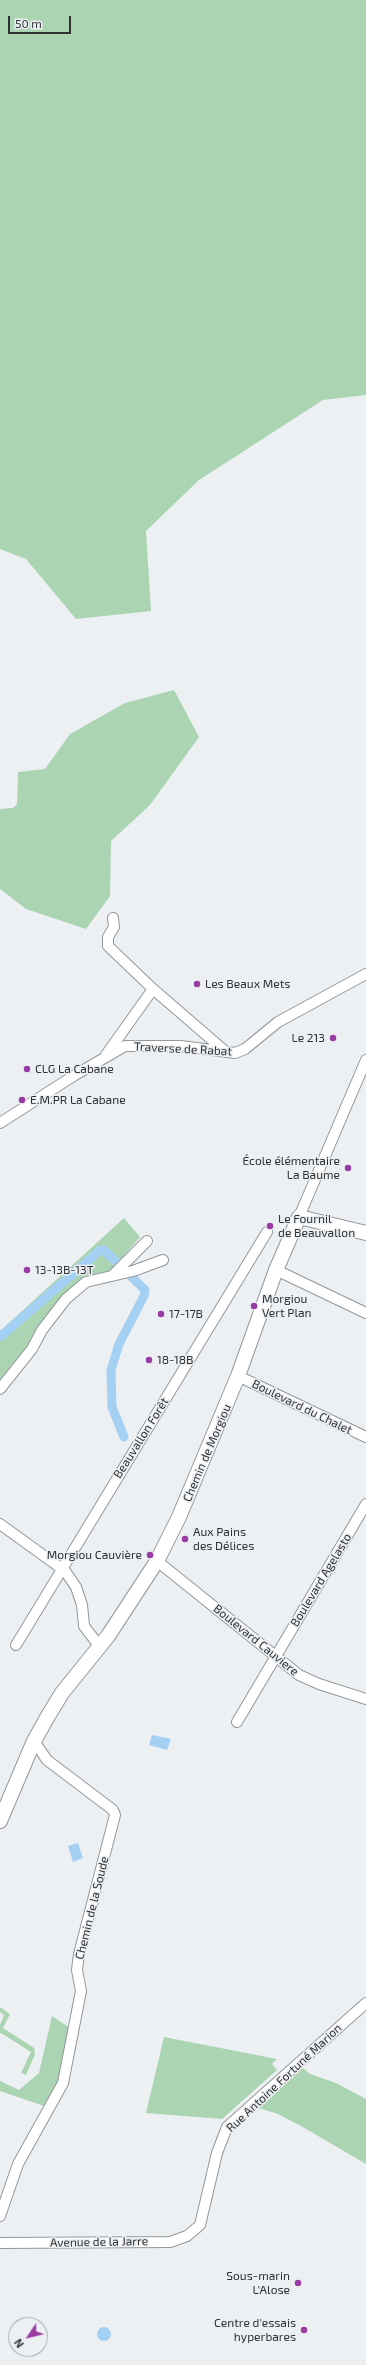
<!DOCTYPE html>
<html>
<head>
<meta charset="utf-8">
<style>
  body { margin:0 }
  #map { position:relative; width:366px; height:2365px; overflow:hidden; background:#edf0f3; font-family:"Exo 2",sans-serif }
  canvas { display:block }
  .north { position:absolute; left:8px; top:2317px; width:40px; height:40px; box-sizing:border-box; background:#edf0f3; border:1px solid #a1a3a5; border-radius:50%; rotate:235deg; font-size:11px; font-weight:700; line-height:16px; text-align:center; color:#2f3031 }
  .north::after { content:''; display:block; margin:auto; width:14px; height:18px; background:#993ba3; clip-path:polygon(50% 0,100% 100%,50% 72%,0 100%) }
  .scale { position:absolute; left:8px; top:16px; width:63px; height:18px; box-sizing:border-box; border:2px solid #2f3031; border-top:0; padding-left:5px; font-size:12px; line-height:14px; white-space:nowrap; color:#2f3031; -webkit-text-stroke:3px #edf0f3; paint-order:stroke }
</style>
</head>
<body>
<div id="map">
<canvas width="366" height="2365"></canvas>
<div class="north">N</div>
<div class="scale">50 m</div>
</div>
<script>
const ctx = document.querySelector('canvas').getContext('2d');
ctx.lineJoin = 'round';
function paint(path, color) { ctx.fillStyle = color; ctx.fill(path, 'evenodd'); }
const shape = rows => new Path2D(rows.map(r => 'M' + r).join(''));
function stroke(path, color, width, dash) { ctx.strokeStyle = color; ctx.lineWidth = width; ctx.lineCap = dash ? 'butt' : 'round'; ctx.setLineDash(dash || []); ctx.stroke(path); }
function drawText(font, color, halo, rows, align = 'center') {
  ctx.font = font + ' "Exo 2",sans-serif'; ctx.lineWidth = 3; ctx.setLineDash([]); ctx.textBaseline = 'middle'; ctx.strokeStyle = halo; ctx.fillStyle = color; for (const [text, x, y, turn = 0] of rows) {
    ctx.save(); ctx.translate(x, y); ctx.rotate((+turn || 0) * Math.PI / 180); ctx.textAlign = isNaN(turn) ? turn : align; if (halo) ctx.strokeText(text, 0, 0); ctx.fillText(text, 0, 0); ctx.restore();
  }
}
const green = shape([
  [0,0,366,0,366,395,323,400,199,480,146,531,151,611,76,619,26,559,0,549],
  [174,690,199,737,150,805,111,841,110,896,86,929,26,909,0,889,0,809,13,808,17,804,18,772,45,769,70,734,125,703],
  [124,1218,140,1237,110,1272,84,1276,40,1323,27,1346,0,1380,0,1331],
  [0,2007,10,2014,3,2028,34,2048,35,2054,26,2075,21,2073,31,2052,1,2033,0,2034,0,2025,4,2015,0,2012],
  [52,2016,70,2028,60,2081,44,2106,0,2091,0,2081,19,2090,39,2073],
  [164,2037,277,2059,272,2064,277,2070,222,2119,146,2113],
  [303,2068,310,2074,336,2083,366,2099,366,2164,301,2126,278,2114,259,2108]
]);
const water = shape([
  [152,1735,171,1739,167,1750,149,1745],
  [78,1843,83,1858,73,1862,68,1846],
  '97 2334a7 7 0 1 1 14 0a7 7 0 1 1-14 0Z'
]);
const canal = shape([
  [0,1337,99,1251,104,1250,145,1290,144,1296,119,1344,111,1370,112,1407,124,1437]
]);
const street = shape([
  [113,918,114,927,108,937,108,946,153,989,226,1052],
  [106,1055,153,989],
  [0,1123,75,1075,125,1046,181,1046,235,1053,245,1049,278,1022,366,974],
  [299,1217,366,1060],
  [276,1270,366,1313],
  [112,1276,147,1241],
  [238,1376,366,1437],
  [0,1389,32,1349,42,1330,66,1299,86,1282,133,1271,163,1260],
  [0,1524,65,1571,76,1587,82,1605,84,1626,100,1647],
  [157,1561,299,1675,319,1684,366,1699],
  [16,1645,267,1232],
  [237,1722,366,1504],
  [0,2216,18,2164,63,2083,81,1991,77,1970,79,1954,115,1815,113,1810,47,1760,34,1741],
  [0,2243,170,2242,187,2236,200,2225,217,2153,227,2127,366,2003]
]);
const secondary = shape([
  [0,1821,34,1741,48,1716,62,1693,108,1636,157,1561,179,1517,238,1376,276,1270,299,1217,366,1233]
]);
const markers = [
  [197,984,4,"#993ba3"],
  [333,1038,4,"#993ba3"],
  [27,1069,4,"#993ba3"],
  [22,1100,4,"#993ba3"],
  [348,1168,4,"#993ba3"],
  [270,1226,4,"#993ba3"],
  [27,1270,4,"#993ba3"],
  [254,1306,4,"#993ba3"],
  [161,1314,4,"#993ba3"],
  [149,1360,4,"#993ba3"],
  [185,1539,4,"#993ba3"],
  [150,1555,4,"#993ba3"],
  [298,2283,4,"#993ba3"],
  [304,2330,4,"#993ba3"]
];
const poiNames = [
  ["Les Beaux Mets",205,984],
  ["Le 213",325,1038,"right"],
  ["CLG La Cabane",35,1069],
  ["E.M.PR La Cabane",30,1100],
  ["École élémentaire",340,1161,"right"],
  ["La Baume",340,1175,"right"],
  ["Le Fournil",278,1219],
  ["de Beauvallon",278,1233],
  ["13-13B-13T",35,1270],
  ["Morgiou",262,1299],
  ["Vert Plan",262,1313],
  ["17-17B",169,1314],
  ["18-18B",157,1360],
  ["Aux Pains",193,1532],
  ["des Délices",193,1546],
  ["Morgiou Cauvière",142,1555,"right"],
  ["Sous-marin",290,2276,"right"],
  ["L'Alose",290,2290,"right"],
  ["Centre d'essais",296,2323,"right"],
  ["hyperbares",296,2337,"right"]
];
const streetNames = [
  ["Traverse de Rabat",183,1049,3],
  ["Boulevard du Chalet",302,1407,26],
  ["Beauvallon Forêt",141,1438,-58],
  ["Chemin de Morgiou",207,1453,-67],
  ["Boulevard Agelasto",321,1580,-59],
  ["Boulevard Cauviere",256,1640,39],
  ["Chemin de la Soude",92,1908,-76],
  ["Rue Antoine Fortuné Marion",284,2078,-43],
  ["Avenue de la Jarre",99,2242,-1]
];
paint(green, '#aad4b2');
paint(water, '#a4d0f4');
stroke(canal, '#a4d0f4', 9);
stroke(street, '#94979a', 12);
stroke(secondary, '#94979a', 16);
stroke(street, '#fff', 10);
stroke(secondary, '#fff', 14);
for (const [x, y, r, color] of markers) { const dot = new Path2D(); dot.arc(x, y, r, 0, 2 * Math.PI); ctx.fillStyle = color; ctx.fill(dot); stroke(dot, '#edf0f3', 1.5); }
drawText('12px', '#2f3031', '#edf0f3', poiNames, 'left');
drawText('12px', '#2f3031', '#edf0f3', streetNames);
</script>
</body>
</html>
